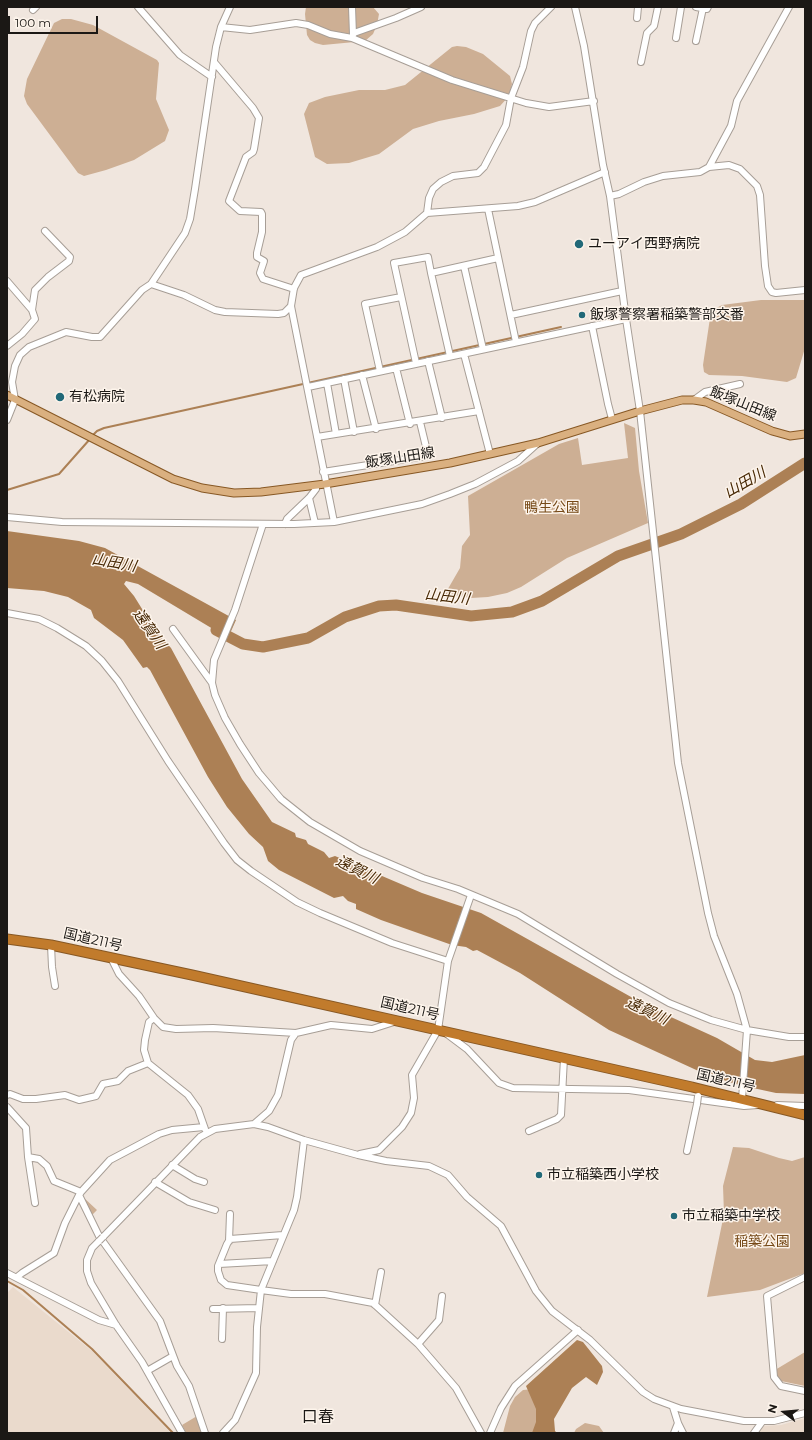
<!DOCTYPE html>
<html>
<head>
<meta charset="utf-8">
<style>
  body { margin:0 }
  #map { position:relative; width:812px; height:1440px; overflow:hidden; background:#f0e6de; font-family:Montserrat,sans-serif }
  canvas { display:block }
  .frame { position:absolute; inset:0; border:8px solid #1b1815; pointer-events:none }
  .north { position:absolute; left:764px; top:1392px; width:40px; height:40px; -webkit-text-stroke:3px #fdf4eb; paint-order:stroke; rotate:286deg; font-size:11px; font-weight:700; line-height:16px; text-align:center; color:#1b1815 }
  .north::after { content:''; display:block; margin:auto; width:14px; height:18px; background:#1b1815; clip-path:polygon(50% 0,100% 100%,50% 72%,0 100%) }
  .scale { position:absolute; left:8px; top:16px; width:90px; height:18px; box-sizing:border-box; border:2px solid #1b1815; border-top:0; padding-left:5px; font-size:12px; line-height:14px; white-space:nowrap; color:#1b1815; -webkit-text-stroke:3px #fdf4eb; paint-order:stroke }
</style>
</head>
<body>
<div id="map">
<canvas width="812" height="1440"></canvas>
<div class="frame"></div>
<div class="north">N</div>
<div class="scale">100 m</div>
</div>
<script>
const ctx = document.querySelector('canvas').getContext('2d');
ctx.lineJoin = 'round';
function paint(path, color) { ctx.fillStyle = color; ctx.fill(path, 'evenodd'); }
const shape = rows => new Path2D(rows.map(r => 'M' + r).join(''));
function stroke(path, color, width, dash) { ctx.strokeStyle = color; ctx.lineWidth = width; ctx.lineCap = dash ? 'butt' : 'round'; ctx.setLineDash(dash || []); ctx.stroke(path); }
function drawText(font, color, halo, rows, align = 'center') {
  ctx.font = font + ' Montserrat,"Noto Sans JP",sans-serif'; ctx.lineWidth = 3; ctx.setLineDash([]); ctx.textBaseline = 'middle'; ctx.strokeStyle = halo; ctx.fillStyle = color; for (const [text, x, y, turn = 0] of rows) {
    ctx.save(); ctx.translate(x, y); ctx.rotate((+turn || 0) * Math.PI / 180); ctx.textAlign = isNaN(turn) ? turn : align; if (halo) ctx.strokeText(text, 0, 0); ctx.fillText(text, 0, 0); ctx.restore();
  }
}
const built = shape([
  [13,1287,92,1351,171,1433,7,1433,7,1293],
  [805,1418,805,1433,757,1433,763,1426,781,1425]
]);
const green = shape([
  [306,7,373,7,379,14,377,25,373,34,365,41,323,45,315,43,310,40,307,35,305,14],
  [62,19,71,19,93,25,157,60,159,63,156,99,169,130,165,141,134,160,106,170,84,176,78,173,27,104,24,96,27,79,54,23],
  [457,46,466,47,483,54,510,76,512,84,509,96,500,106,474,114,439,121,413,129,379,154,349,163,327,164,315,157,304,114,309,103,325,97,359,90,385,90,405,85,452,47],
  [761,300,805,300,805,348,796,378,787,382,742,376,709,375,704,372,703,365,710,318,715,309,722,305],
  [624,423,635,428,639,471,648,523,567,558,521,587,507,593,488,597,471,598,445,594,460,568,462,546,470,535,468,496,559,444,578,438,582,465,628,458],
  [733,1147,749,1148,779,1158,792,1161,805,1157,805,1273,760,1290,707,1297,724,1214,723,1186],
  [83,1197,97,1210,91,1216],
  [805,1352,805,1386,781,1381,777,1377,775,1370],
  [534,1389,554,1433,503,1433,510,1406,515,1397,523,1390],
  [197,1416,203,1433,186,1433,182,1425],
  [585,1423,599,1426,604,1433,574,1433,576,1429]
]);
const water = shape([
  [7,531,79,541,105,548,236,620,228,638,138,584,126,581,124,584,134,596,157,633,171,648,242,779,272,822,295,833,296,837,306,840,308,844,324,852,329,858,335,856,422,893,481,913,649,1007,717,1038,755,1060,772,1062,805,1055,805,1094,776,1093,739,1085,705,1074,609,1030,520,973,477,950,473,951,466,947,452,945,381,920,356,909,356,904,348,901,343,896,334,898,279,870,268,861,263,847,249,834,227,807,208,777,150,670,147,667,143,668,123,640,94,618,91,610,68,597,44,591,7,588],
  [577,1340,583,1342,602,1366,603,1372,597,1385,586,1377,572,1388,554,1419,555,1431,557,1433,532,1433,536,1422,536,1409,526,1386]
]);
const stream = shape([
  [92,436,97,431,104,428,561,327],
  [7,490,59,474,90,439],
  [7,1281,23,1290,92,1349,173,1433]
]);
const river = shape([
  [216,630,243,644,263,647,308,638,345,617,379,606,396,605,471,616,512,612,542,601,618,556,681,534,741,504,805,463]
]);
const minor = shape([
  [138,7,180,55,212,77],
  [352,7,353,35],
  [575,7,584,46,603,165,610,196,626,319,640,411,678,763,708,913,714,936,737,994,747,1030,742,1099],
  [696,7,707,9,708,7],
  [33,10,36,7],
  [637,18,638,7],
  [221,27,250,30,296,23,308,25,330,34,352,38,452,80,526,103,549,107,594,101],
  [354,33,396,18,421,7],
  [676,38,681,7],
  [696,41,703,8],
  [214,62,253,108,259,118,254,149,253,152,246,157,229,201,240,211,261,212,262,214,262,232,257,253,257,257,264,261,260,273,263,279,294,289],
  [641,62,647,33,654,26,658,7],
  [709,167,729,165,740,169,757,186,760,195,765,266,768,286,772,292,776,293,805,290],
  [610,196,619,194,644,182,663,176,700,172,709,167,731,126,737,101,789,7],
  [488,209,516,342],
  [427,213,429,198,433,189,441,182,453,176,478,173,484,167,506,125,511,98,523,67,531,31,535,23,551,7],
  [464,266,483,349],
  [431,273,450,356],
  [7,281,32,310,35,319,22,334,7,346],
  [151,284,184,295,215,310,225,312,278,314,284,313,291,306],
  [32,310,35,290,48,277,69,261,70,257,45,231],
  [511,315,622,291],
  [592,326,608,404,612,419],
  [464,354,490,454],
  [428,361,442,418],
  [416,363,394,263,428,257,431,273,498,258],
  [396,368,410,424],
  [380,371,365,304,401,297],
  [362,375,376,429],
  [344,379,354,432],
  [327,383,336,434],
  [308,387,626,319],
  [694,400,705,392,740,384],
  [7,420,15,400,12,382,15,366,20,355,29,347,66,332,92,337,100,337,142,290,151,284,185,233,190,219,195,189,216,47,221,27,230,7],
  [317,437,479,411],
  [323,472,426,456,427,451,420,422],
  [309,498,315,523],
  [7,517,62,522,294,524,334,522,422,504,450,494,475,484,518,461,538,443],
  [334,522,291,306,294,288,301,275,377,247,405,232,427,213,518,206,535,202,605,172],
  [263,524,235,610,214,660,212,683,215,695,225,718,240,744,259,773,281,799,310,822,360,851,423,878,458,889,518,914,617,974,669,1003,711,1020,747,1030,789,1037,805,1037],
  [285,524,287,519,309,498,316,489,316,485],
  [7,613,39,619,57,628,86,646,102,661,118,681,168,761,224,843,237,860,251,871,297,902,320,913,392,943,448,961],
  [173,629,212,683],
  [51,945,52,967,55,986],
  [111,958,119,974,139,996,154,1018,163,1027,176,1029,213,1028,296,1033],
  [154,1018,149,1022,145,1040,144,1050,148,1063,188,1095,198,1109,205,1129],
  [447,1034,467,1049,499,1083,513,1088,629,1090,744,1106,758,1105],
  [7,1095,10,1094,23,1099,36,1099,65,1095,79,1100,96,1096,103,1084,118,1081,128,1071,148,1063],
  [777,1105,805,1106],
  [7,1107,26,1128,28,1157,39,1159,47,1166,54,1181,81,1192,79,1195,99,1236,160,1321,177,1366,189,1386,205,1433],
  [254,1124,268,1127,304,1140,358,1155,386,1161,429,1166,448,1175,467,1197,501,1226,536,1291,552,1311,590,1340,643,1392,654,1399,681,1409,744,1421,774,1421,805,1413],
  [529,1131,557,1119,561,1115,564,1058],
  [687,1151,697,1104],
  [360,1154,379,1150,402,1127,411,1113,414,1098,412,1075,438,1030,448,961,471,895],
  [28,1157,35,1203],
  [172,1165,195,1179,204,1182],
  [155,1182,189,1202,215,1210],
  [81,1192,110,1160,129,1150,159,1134,172,1130,204,1127],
  [283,1235,230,1239,227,1244,218,1266,218,1271,221,1280,227,1285,261,1290,291,1294,325,1294,373,1303,418,1344,456,1388,481,1433],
  [103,1237,200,1137,215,1129,254,1124,269,1111,278,1095,291,1040,296,1033,331,1025,372,1029,397,1021],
  [99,1241,92,1248,87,1260,87,1271,91,1283,116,1325,142,1362,182,1433],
  [229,1241,230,1214],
  [219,1264,273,1261],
  [7,1273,99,1320,116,1325],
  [17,1277,22,1273,54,1253,65,1223,79,1195],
  [805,1277,767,1296,774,1377,781,1386,805,1391],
  [375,1305,381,1272],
  [213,1309,259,1308],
  [222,1339,223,1308],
  [418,1344,439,1320,442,1296],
  [147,1371,173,1356],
  [673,1407,678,1423,674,1433],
  [678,1423,683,1433],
  [223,1433,235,1420,256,1373,257,1327,261,1290,294,1210,297,1197,304,1140],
  [490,1433,501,1408,515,1386,578,1330],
  [754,1433,762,1422]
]);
const major = shape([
  [7,395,173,479,202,488,234,493,261,492,325,484,450,463,538,443,640,411,682,400,694,400,706,402,772,431,790,436,805,434]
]);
const highway = shape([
  [7,939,51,945,192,975,692,1087,805,1115]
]);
const minorBridge = shape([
  [697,1104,698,1096],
  [99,1241,103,1237]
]);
const markers = [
  [579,244,5,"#226978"],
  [582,315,4,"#226978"],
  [60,397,5,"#226978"],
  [539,1175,4,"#226978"],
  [674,1216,4,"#226978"]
];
const poiNames = [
  ["ユーアイ西野病院",588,244],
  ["飯塚警察署稲築警部交番",590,315],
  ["有松病院",69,397],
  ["市立稲築西小学校",547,1175],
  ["市立稲築中学校",682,1216]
];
const streetNames = [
  ["飯塚山田線",743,404,22],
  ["飯塚山田線",400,458,-9],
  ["国道211号",93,940,13],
  ["国道211号",410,1009,13],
  ["国道211号",726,1081,13]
];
const parkNames = [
  ["鴨生公園",552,508],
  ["稲築公園",762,1242]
];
const waterNames = [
  ["山田川",745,483,-30],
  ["山田川",114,563,10],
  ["山田川",447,597,7],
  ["遠賀川",149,629,55],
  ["遠賀川",357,870,26],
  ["遠賀川",647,1011,25]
];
const quarterNames = [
  ["口春",318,1417]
];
paint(built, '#eadacc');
paint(green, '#cdaf94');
paint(water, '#ac8055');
stroke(stream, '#ac8055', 2);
stroke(river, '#ac8055', 11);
stroke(minor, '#a79e96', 8);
stroke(major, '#875824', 9);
stroke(highway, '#875824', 11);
stroke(minor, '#fff', 6);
stroke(major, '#dab080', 7);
stroke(highway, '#c17b2c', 9);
stroke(minorBridge, '#a79e96', 8, []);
stroke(minorBridge, '#fff', 6);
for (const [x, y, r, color] of markers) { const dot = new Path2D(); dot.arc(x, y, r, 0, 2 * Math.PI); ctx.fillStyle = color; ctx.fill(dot); stroke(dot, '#fdf4eb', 1.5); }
drawText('14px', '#1b1815', '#fdf4eb', poiNames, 'left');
drawText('14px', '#1b1815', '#fdf4eb', streetNames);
drawText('14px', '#764917', '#fdf4eb', parkNames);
drawText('italic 15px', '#472804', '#fdf4eb', waterNames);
drawText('16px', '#1b1815', '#fdf4eb', quarterNames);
</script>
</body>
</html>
